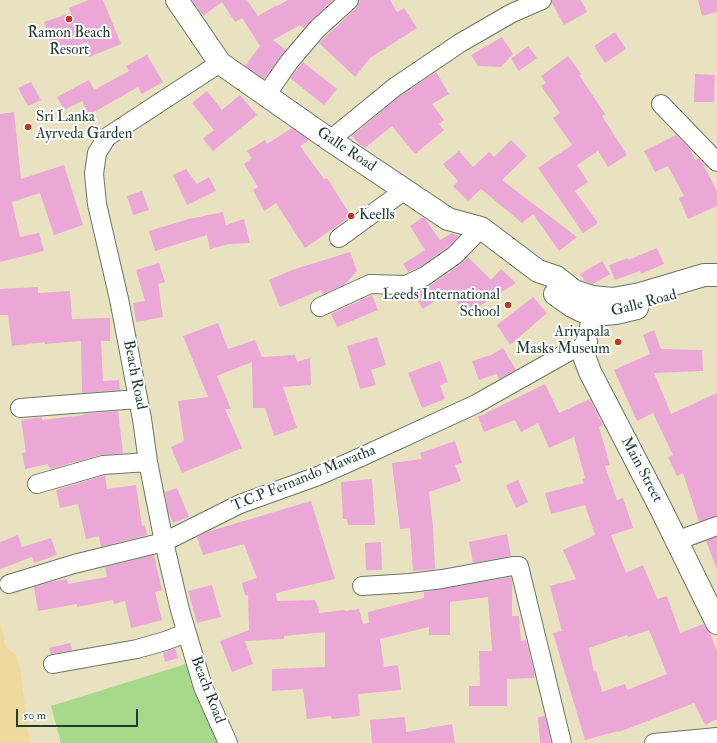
<!DOCTYPE html>
<html>
<head>
<meta charset="utf-8">
<style>
  body { margin:0 }
  #map { position:relative; width:717px; height:743px; overflow:hidden; background:#e9e2c0; font-family:"IM FELL Double Pica",serif }
  canvas { display:block }
  .scale { position:absolute; left:16px; top:709px; width:122px; height:18px; box-sizing:border-box; border:2px solid #1f3d34; border-top:0; padding-left:5px; font-size:12px; line-height:14px; white-space:nowrap; color:#1f3d34; -webkit-text-stroke:3px #fff; paint-order:stroke }
</style>
</head>
<body>
<div id="map">
<canvas width="717" height="743"></canvas>
<div class="scale">50 m</div>
</div>
<script>
const ctx = document.querySelector('canvas').getContext('2d');
ctx.lineJoin = 'round';
function paint(path, color) { ctx.fillStyle = color; ctx.fill(path, 'evenodd'); }
const shape = rows => new Path2D(rows.map(r => 'M' + r).join(''));
function stroke(path, color, width, dash) { ctx.strokeStyle = color; ctx.lineWidth = width; ctx.lineCap = dash ? 'butt' : 'round'; ctx.setLineDash(dash || []); ctx.stroke(path); }
function drawText(font, color, halo, rows, align = 'center') {
  ctx.font = font + ' "IM FELL Double Pica",serif'; ctx.lineWidth = 4; ctx.setLineDash([]); ctx.textBaseline = 'middle'; ctx.strokeStyle = halo; ctx.fillStyle = color; for (const [text, x, y, turn = 0] of rows) {
    ctx.save(); ctx.translate(x, y); ctx.rotate((+turn || 0) * Math.PI / 180); ctx.textAlign = isNaN(turn) ? turn : align; if (halo) ctx.strokeText(text, 0, 0); ctx.fillText(text, 0, 0); ctx.restore();
  }
}
const green = shape([
  [186,664,219,743,61,743,51,706]
]);
const sand = shape([
  [0,620,5,646,16,655,20,668,30,743,0,743]
]);
const building = shape([
  [89,0,103,0,121,44,89,57,84,43,54,53,44,22,71,13,69,8],
  [192,0,247,0,258,16,277,5,277,6,288,0,333,0,304,28,300,25,273,40,286,50,264,79,245,66,260,46,242,18,235,22,222,2,203,16],
  [360,0,390,0,397,12,404,8,417,28,370,58,355,77,319,43,356,8],
  [552,0,581,0,587,12,564,25,552,3],
  [698,0,717,0,717,12,702,16],
  [615,32,626,49,605,63,594,46],
  [502,37,513,54,501,67,478,66,471,55],
  [528,46,537,58,519,71,511,59],
  [147,55,163,82,142,94,138,87,89,115,82,101,64,110,57,97,89,80,94,90,129,71,126,66],
  [568,56,581,74,579,75,605,114,602,116,627,155,608,167,598,151,577,165,588,182,575,191,598,223,583,233,538,168,572,145,553,118,560,113,541,86,546,83,541,76],
  [303,62,337,89,324,105,290,78],
  [436,72,449,94,432,104,444,120,439,124,444,130,415,154,392,126,365,148,359,144,352,136,401,95],
  [695,74,715,75,714,102,694,102],
  [31,82,41,100,28,106,18,88],
  [207,91,222,110,240,95,257,115,213,151,203,139,214,130,192,103],
  [14,112,21,179,64,165,83,225,54,235,40,193,12,202,20,237,39,233,44,251,0,262,0,114],
  [292,128,309,140,300,146,324,179,327,178,351,216,305,248,276,203,264,211,253,190,258,187,244,164,252,158,247,151,265,140,267,144],
  [676,135,690,149,695,160,699,158,702,162,717,191,717,206,688,219,679,198,684,196,668,166,655,172,644,151],
  [511,140,527,156,502,180,577,237,559,251,533,214,522,223,481,189,468,201,453,186,458,181,443,164,459,151,473,167,489,152,494,157],
  [186,169,197,184,209,177,216,191,187,205,173,175],
  [142,191,149,210,133,215,127,196],
  [223,212,226,225,244,219,250,243,229,244,210,249,207,235,155,251,149,231,189,219],
  [423,217,426,220,440,240,452,233,459,236,448,247,420,267,408,272,403,264,425,250,410,226],
  [657,248,664,264,641,274,640,271,615,280,609,265,628,258,628,260],
  [350,252,357,271,344,285,323,294,321,290,280,307,269,280,292,270],
  [468,257,491,280,501,269,516,283,465,315,450,291,423,309,413,294,431,285,461,264],
  [602,261,610,274,593,284,585,281,580,274],
  [159,263,165,282,158,284,163,317,136,322,133,303,145,301,136,270],
  [38,287,38,293,70,291,72,319,110,318,110,341,101,341,103,381,119,380,120,390,82,393,81,341,45,344,45,342,12,346,8,315,0,315,0,289],
  [372,295,378,310,337,327,331,314],
  [533,297,547,313,510,345,497,325],
  [218,323,228,349,255,340,262,357,295,355,297,362,310,358,311,385,283,387,297,428,274,436,265,408,253,408,252,362,217,376,231,409,225,409,242,448,182,473,171,447,184,441,178,401,208,397,183,336],
  [654,330,661,349,702,350,703,371,654,373,671,414,717,393,717,516,699,522,683,473,677,476,668,457,673,455,653,413,637,421,614,370,650,354,643,335],
  [377,337,386,365,371,370,376,385,360,389,347,346],
  [503,348,516,370,499,379,496,374,479,380,472,361,491,355],
  [440,361,448,382,440,385,445,399,422,408,408,373],
  [545,384,559,413,590,399,603,425,599,427,610,465,605,466,617,500,623,498,633,528,611,535,626,573,643,565,657,599,667,596,680,633,703,624,710,633,717,651,717,719,705,725,694,703,619,732,618,731,585,740,553,633,562,631,550,586,576,579,563,550,595,535,585,505,551,514,545,493,584,483,582,479,585,478,574,437,549,448,538,423,521,432,515,420,484,432,478,417],
  [649,630,667,674,627,690,625,684,602,692,596,671,594,672,589,648,627,635,628,637],
  [118,411,123,453,100,455,50,469,48,464,25,469,22,453,26,452,21,420,42,417,42,420,84,415,83,414],
  [455,441,462,463,455,465,461,481,429,492,433,527,435,569,413,571,410,528,400,529,392,463,422,459,420,453],
  [105,475,107,489,136,485,142,526,145,525,147,535,101,547,99,536,86,539,78,504,60,508,56,490],
  [372,479,375,525,348,525,347,519,343,519,341,482],
  [518,480,528,502,516,508,506,485],
  [177,488,189,517,173,523,168,511,165,492],
  [311,501,335,579,276,593,277,601,315,600,318,607,319,613,345,610,345,611,359,609,363,624,369,623,368,612,424,598,424,592,511,577,512,582,512,616,519,616,521,641,526,640,534,672,534,678,507,679,507,706,469,706,469,686,480,686,479,651,492,651,488,597,450,602,450,635,429,635,429,627,380,639,384,667,398,665,401,690,358,694,360,716,332,719,331,716,307,719,303,689,272,691,272,669,325,667,325,632,284,636,284,639,245,641,253,664,232,672,220,641,249,630,248,595,245,595,242,583,257,578,244,544,203,555,197,537,207,532],
  [507,534,511,556,473,563,469,542],
  [18,535,22,547,51,538,57,555,34,563,32,557,0,569,0,542],
  [717,537,717,567,716,567,706,541],
  [381,542,382,570,366,570,365,543],
  [154,555,162,590,155,592,162,620,131,628,125,601,114,604,113,600,77,607,77,604,38,611,34,587,51,582,67,579,68,584,107,577,105,567],
  [212,585,221,617,197,623,188,591],
  [70,643,72,650,50,654,49,648],
  [175,648,178,658,165,662,163,653],
  [545,716,551,743,540,743,538,717],
  [405,717,406,732,452,724,455,743,372,743,370,720]
]);
const minor = shape([
  [220,63,107,137,97,153,94,174,97,204,119,299,142,419,148,462,164,542,180,610,203,687,228,743],
  [266,95,289,62,317,29,349,0],
  [661,104,717,162],
  [330,140,395,87,460,43,512,13,542,0],
  [339,238,405,190],
  [320,307,370,284,406,285,425,276,455,255,481,228],
  [20,408,138,399],
  [37,484,103,465,148,462],
  [676,541,717,526],
  [9,584,74,564,164,542,240,504,318,476,361,457,476,404,586,342,592,313],
  [362,586,410,583,442,579,513,566,519,566,562,743],
  [53,664,137,649,165,641,186,633],
  [654,743,717,737]
]);
const major = shape([
  [586,342,584,356,590,372,660,507,717,623]
]);
const highway = shape([
  [177,0,220,63,330,140,448,219,481,228,538,271,556,277,574,291,592,297,613,299,640,294,704,275,717,275],
  [555,294,572,306,582,311,592,313,604,314,616,313,637,308]
]);
const markers = [
  [69,19,4,"#c8321e"],
  [28,127,4,"#c8321e"],
  [351,216,4,"#c8321e"],
  [508,305,4,"#c8321e"],
  [618,342,4,"#c8321e"]
];
const poiNames = [
  ["Ramon Beach",69,34,"center"],
  ["Resort",69,51,"center"],
  ["Sri Lanka",36,118],
  ["Ayrveda Garden",36,135],
  ["Keells",359,216],
  ["Leeds International",500,296,"right"],
  ["School",500,313,"right"],
  ["Ariyapala",610,333,"right"],
  ["Masks Museum",610,350,"right"]
];
const streetNames = [
  ["Galle Road",346,150,34],
  ["Galle Road",644,304,-15],
  ["Beach Road",134,375,79],
  ["Main Street",641,470,62],
  ["T.C.P Fernando Mawatha",304,479,-22],
  ["Beach Road",207,690,69]
];
paint(green, '#a6da8a');
paint(sand, '#eeda9e');
paint(building, '#eba8d7');
stroke(minor, '#667765', 20);
stroke(major, '#667765', 24);
stroke(highway, '#667765', 24);
stroke(minor, '#fff', 18);
stroke(major, '#fff', 22);
stroke(highway, '#fff', 22);
for (const [x, y, r, color] of markers) { const dot = new Path2D(); dot.arc(x, y, r, 0, 2 * Math.PI); ctx.fillStyle = color; ctx.fill(dot); stroke(dot, '#fff', 1.5); }
drawText('15px', '#1f3d34', '#fff', poiNames, 'left');
drawText('15px', '#1f3d34', '#fff', streetNames);
</script>
</body>
</html>
